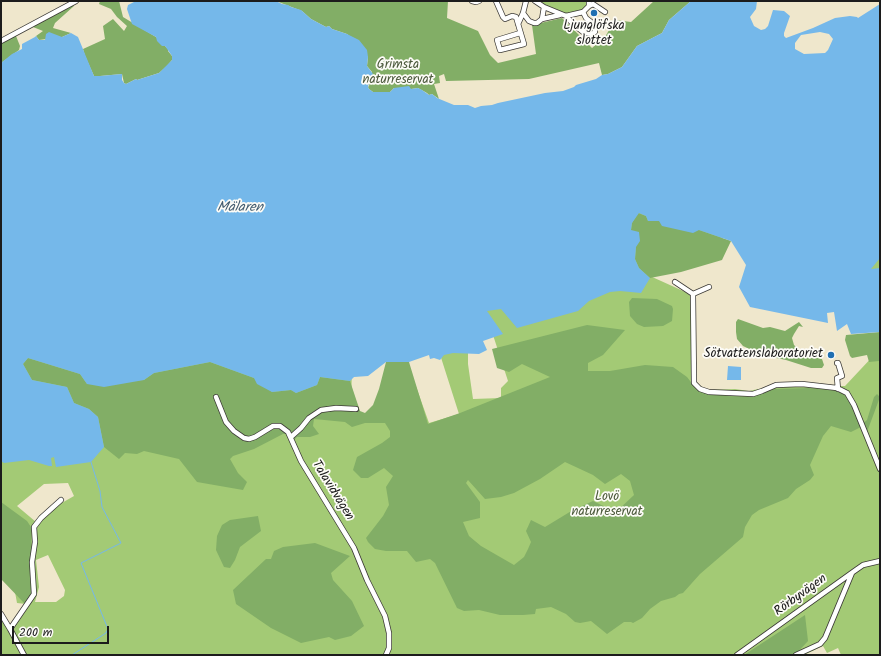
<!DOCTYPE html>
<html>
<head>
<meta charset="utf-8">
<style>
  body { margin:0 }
  #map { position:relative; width:881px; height:656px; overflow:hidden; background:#efe7cc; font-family:Kalam,sans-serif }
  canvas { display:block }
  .frame { position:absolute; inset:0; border:2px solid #1c1c1c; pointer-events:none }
  .scale { position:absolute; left:12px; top:626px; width:97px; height:18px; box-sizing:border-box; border:2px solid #1c1c1c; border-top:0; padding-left:5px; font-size:12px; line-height:14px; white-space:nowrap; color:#1c1c1c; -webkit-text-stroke:3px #fdfcf7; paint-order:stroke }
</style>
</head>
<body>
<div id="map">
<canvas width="881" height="656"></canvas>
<div class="frame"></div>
<div class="scale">200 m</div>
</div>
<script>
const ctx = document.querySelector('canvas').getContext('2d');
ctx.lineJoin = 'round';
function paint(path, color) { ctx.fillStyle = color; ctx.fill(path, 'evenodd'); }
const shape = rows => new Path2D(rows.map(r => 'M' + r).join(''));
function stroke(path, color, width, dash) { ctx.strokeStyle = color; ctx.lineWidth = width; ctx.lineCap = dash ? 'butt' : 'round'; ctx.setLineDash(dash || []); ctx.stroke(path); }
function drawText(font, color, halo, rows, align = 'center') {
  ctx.font = font + ' Kalam,sans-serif'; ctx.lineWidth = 3.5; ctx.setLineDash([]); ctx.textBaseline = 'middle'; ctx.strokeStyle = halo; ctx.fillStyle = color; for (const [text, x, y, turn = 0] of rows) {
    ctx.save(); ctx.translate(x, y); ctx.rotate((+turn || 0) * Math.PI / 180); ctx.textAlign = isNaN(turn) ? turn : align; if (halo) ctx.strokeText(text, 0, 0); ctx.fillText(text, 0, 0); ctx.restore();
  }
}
const green = shape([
  [537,1,588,1,588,3,584,9,568,14,559,13],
  [880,109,880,316,730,233,650,276,692,295,696,296,696,379,698,384,703,388,709,390,735,389,749,391,763,388,776,383,803,382,826,386,845,386,875,354,880,346,880,655,841,655,838,648,827,653,823,646,804,655,1,655,1,612,8,626,11,626,26,604,17,603,13,581,1,578,1,252],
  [493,335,508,381,501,388,501,398,473,399,468,364,468,341],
  [437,345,459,414,429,423,408,364,408,354],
  [397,361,401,423,351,411,352,364],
  [68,483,74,496,46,512,36,522,17,506,44,484],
  [48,555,65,590,64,596,56,602,35,602,39,587,36,560]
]);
const forest = shape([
  [100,1,119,1,123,17,156,37,168,49,168,51,172,56,172,60,167,66,159,73,137,80,136,79,126,84,124,83,122,74,100,76,94,76,85,56,83,49,105,39,103,26,113,19,124,31,127,26,117,17,111,9,99,4],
  [276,1,448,1,447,18,478,31,490,55,498,63,536,54,532,25,562,18,592,48,605,37,615,20,631,22,654,1,691,1,669,20,662,33,637,46,622,67,608,74,602,75,599,63,529,79,446,81,444,74,439,76,440,83,434,84,439,99,432,94,429,95,427,93,418,88,411,89,403,88,394,88,390,92,382,93,373,92,369,89,368,87,369,86,372,72,367,66,368,57,347,34,332,29,329,26,326,27,311,19,302,11],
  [69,5,74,6,55,23,53,28,71,33,62,37,39,40,36,36,43,31,33,27],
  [13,36,16,36,20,46,19,50,1,63,1,42],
  [638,213,646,216,648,221,659,221,699,230,731,241,722,260,681,272,650,278,639,268,635,259,636,247,631,230,632,223],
  [632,298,657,299,672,306,673,309,672,321,663,326,644,327,637,324,630,316,629,302],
  [738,319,763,328,770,327,785,331,799,322,803,327,799,326,794,334,792,338,794,345,808,358,819,358,822,359,824,365,822,368,811,368,786,360,762,355,743,346,737,339,736,332,736,322],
  [587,325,625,330,603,355,588,363,588,371,610,371,645,365,673,367,687,377,697,390,727,396,753,397,772,389,810,388,838,391,847,395,861,427,851,432,831,426,823,436,810,465,814,475,810,480,796,489,788,498,759,510,752,515,745,527,743,537,700,574,683,593,679,594,675,597,661,601,650,609,642,618,633,623,631,622,624,622,607,634,591,621,580,623,575,622,566,614,551,607,536,609,535,614,523,615,500,615,479,610,464,611,457,608,435,563,430,559,416,562,407,551,386,551,375,549,368,542,366,538,383,516,389,505,386,487,393,476,384,468,368,478,361,478,353,470,357,457,382,443,390,437,390,431,385,423,365,423,352,427,345,422,314,419,313,426,319,434,310,437,297,437,294,440,291,434,283,434,254,449,233,456,230,459,238,473,247,482,243,490,197,482,179,459,144,451,137,454,125,453,119,459,104,447,98,417,89,409,74,403,67,387,32,380,23,364,28,358,80,374,87,384,144,380,154,373,210,362,254,378,272,392,291,390,296,393,317,385,320,377,350,381,360,411,365,413,373,405,379,389,386,362,409,362,428,424,460,413,550,377,522,364,509,372,497,368,492,349],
  [565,462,593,475,605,484,621,474,630,481,634,495,616,512,593,501,573,510,545,527,531,520,526,531,531,542,528,549,524,557,514,565,481,546,469,536,463,522,480,518,480,502,466,483,468,480,485,499,501,497,514,493,540,479],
  [880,332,880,360,879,361,869,362,867,355,852,358,850,356,845,340,846,335],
  [877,394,880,397,867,432,863,423,867,420,874,397],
  [1,502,27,521,31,527,32,593,25,604,1,579],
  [258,516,261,531,240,547,235,560,230,568,224,567,216,550,217,536,222,525,230,520],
  [315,543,350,556,331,573,333,580,352,601,364,626,351,636,335,640,329,637,301,643,271,628,236,604,233,590,266,559,271,559,274,551,283,547],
  [805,615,808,641,795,655,744,655]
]);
const water = shape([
  [136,1,276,1,282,4,288,5,291,7,301,10,311,19,326,27,329,26,332,29,347,34,359,40,367,50,368,57,367,66,373,74,370,77,368,87,369,89,373,92,390,92,394,88,409,86,411,89,418,88,422,90,429,95,432,94,437,98,454,105,468,105,475,108,481,106,492,105,498,103,545,93,563,91,574,87,576,85,596,79,602,75,608,74,622,67,637,46,662,33,669,20,691,1,757,1,756,9,750,17,754,26,761,30,765,29,768,26,773,10,784,11,790,16,784,33,784,36,786,38,813,28,835,18,850,16,857,17,858,18,880,4,880,258,871,269,880,268,880,332,851,334,847,324,837,331,834,312,827,313,828,323,750,307,739,287,746,265,731,241,699,230,693,233,662,226,659,221,648,221,646,216,639,213,632,223,631,230,639,232,640,241,636,247,635,259,639,268,650,278,641,293,620,291,610,292,589,301,578,311,517,328,501,309,487,311,503,334,483,341,487,350,479,354,453,353,444,355,440,360,434,358,430,359,429,355,409,362,386,362,368,376,354,377,350,381,320,377,317,385,296,393,291,390,272,392,257,384,254,378,210,362,154,373,144,380,104,387,87,384,80,374,28,358,23,364,32,380,67,387,74,403,89,409,98,417,104,447,91,462,56,467,54,457,51,458,52,466,49,466,29,460,4,463,1,461,1,63,12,54,22,49,22,44,35,37,36,36,39,40,45,40,46,34,49,32,62,37,71,33,78,37,94,76,100,76,122,74,122,80,124,83,126,84,136,79,137,80,159,73,172,60,172,56,165,46,162,46,157,41,156,37,132,24,127,9,128,5],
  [820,32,829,34,833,39,828,50,825,53,804,54,795,49,795,43,801,35],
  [728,366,741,367,741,380,727,380]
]);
const stream = shape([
  [72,655,106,633,108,629,81,563,121,543,102,507,100,491,91,462]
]);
const minor = shape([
  [472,1,476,2,479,1],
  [496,1,503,17,505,19,512,16,516,17,524,44,500,50,497,40,520,33],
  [535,1,544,7,566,16,583,12,589,6,589,1],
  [589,6,593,4,605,12],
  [523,13,529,21,534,23,537,23,542,19,544,7],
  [566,16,574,25,583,32,592,34,595,32,595,25,586,18,583,12],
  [542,19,560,15],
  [518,24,523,13,526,1],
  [1,41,76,1],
  [675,282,693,294],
  [709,287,693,294,694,383,700,389,709,392,753,394,762,391,776,385,802,384,837,388,847,393,854,405,880,469],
  [837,363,838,363,842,376,837,378,838,389],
  [216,397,226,422,234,431,244,438,249,439,255,437,273,426,280,426,288,432,301,461,354,548,367,580,385,616,389,633,389,648,386,655],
  [291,437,301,428,309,418,321,410,336,408,356,409],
  [1,614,10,629],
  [24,655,10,629,34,594,32,562,35,542,34,527,41,518,61,500],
  [737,655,853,572,863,565,880,561],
  [796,655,820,644,825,638,852,573]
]);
const markers = [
  [594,13,4,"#1f6fb2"],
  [831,355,4,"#1f6fb2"]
];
const poiNames = [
  ["Ljunglöfska",594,27],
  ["slottet",594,42],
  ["Sötvattenslaboratoriet",823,355,"right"]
];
const parkNames = [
  ["Grimsta",398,66],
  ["naturreservat",398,81],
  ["Lovö",607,498],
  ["naturreservat",607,513]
];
const streetNames = [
  ["Talavidvägen",332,491,58],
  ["Rörbyvägen",801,596,-36]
];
const waterNames = [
  ["Mälaren",240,209]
];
paint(green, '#a3ca75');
paint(forest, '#82ae66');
paint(water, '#75b8ea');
stroke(stream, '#75b8ea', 1);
stroke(minor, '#3c3a36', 6);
stroke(minor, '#fff', 4.5);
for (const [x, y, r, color] of markers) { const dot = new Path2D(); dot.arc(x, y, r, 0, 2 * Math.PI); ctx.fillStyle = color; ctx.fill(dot); stroke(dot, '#fdfcf7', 1.5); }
drawText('13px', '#1c1c1c', '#fdfcf7', poiNames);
drawText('13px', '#4b593b', '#fdfcf7', parkNames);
drawText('13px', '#1c1c1c', '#fdfcf7', streetNames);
drawText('italic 14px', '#405a6e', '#fdfcf7', waterNames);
</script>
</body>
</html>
